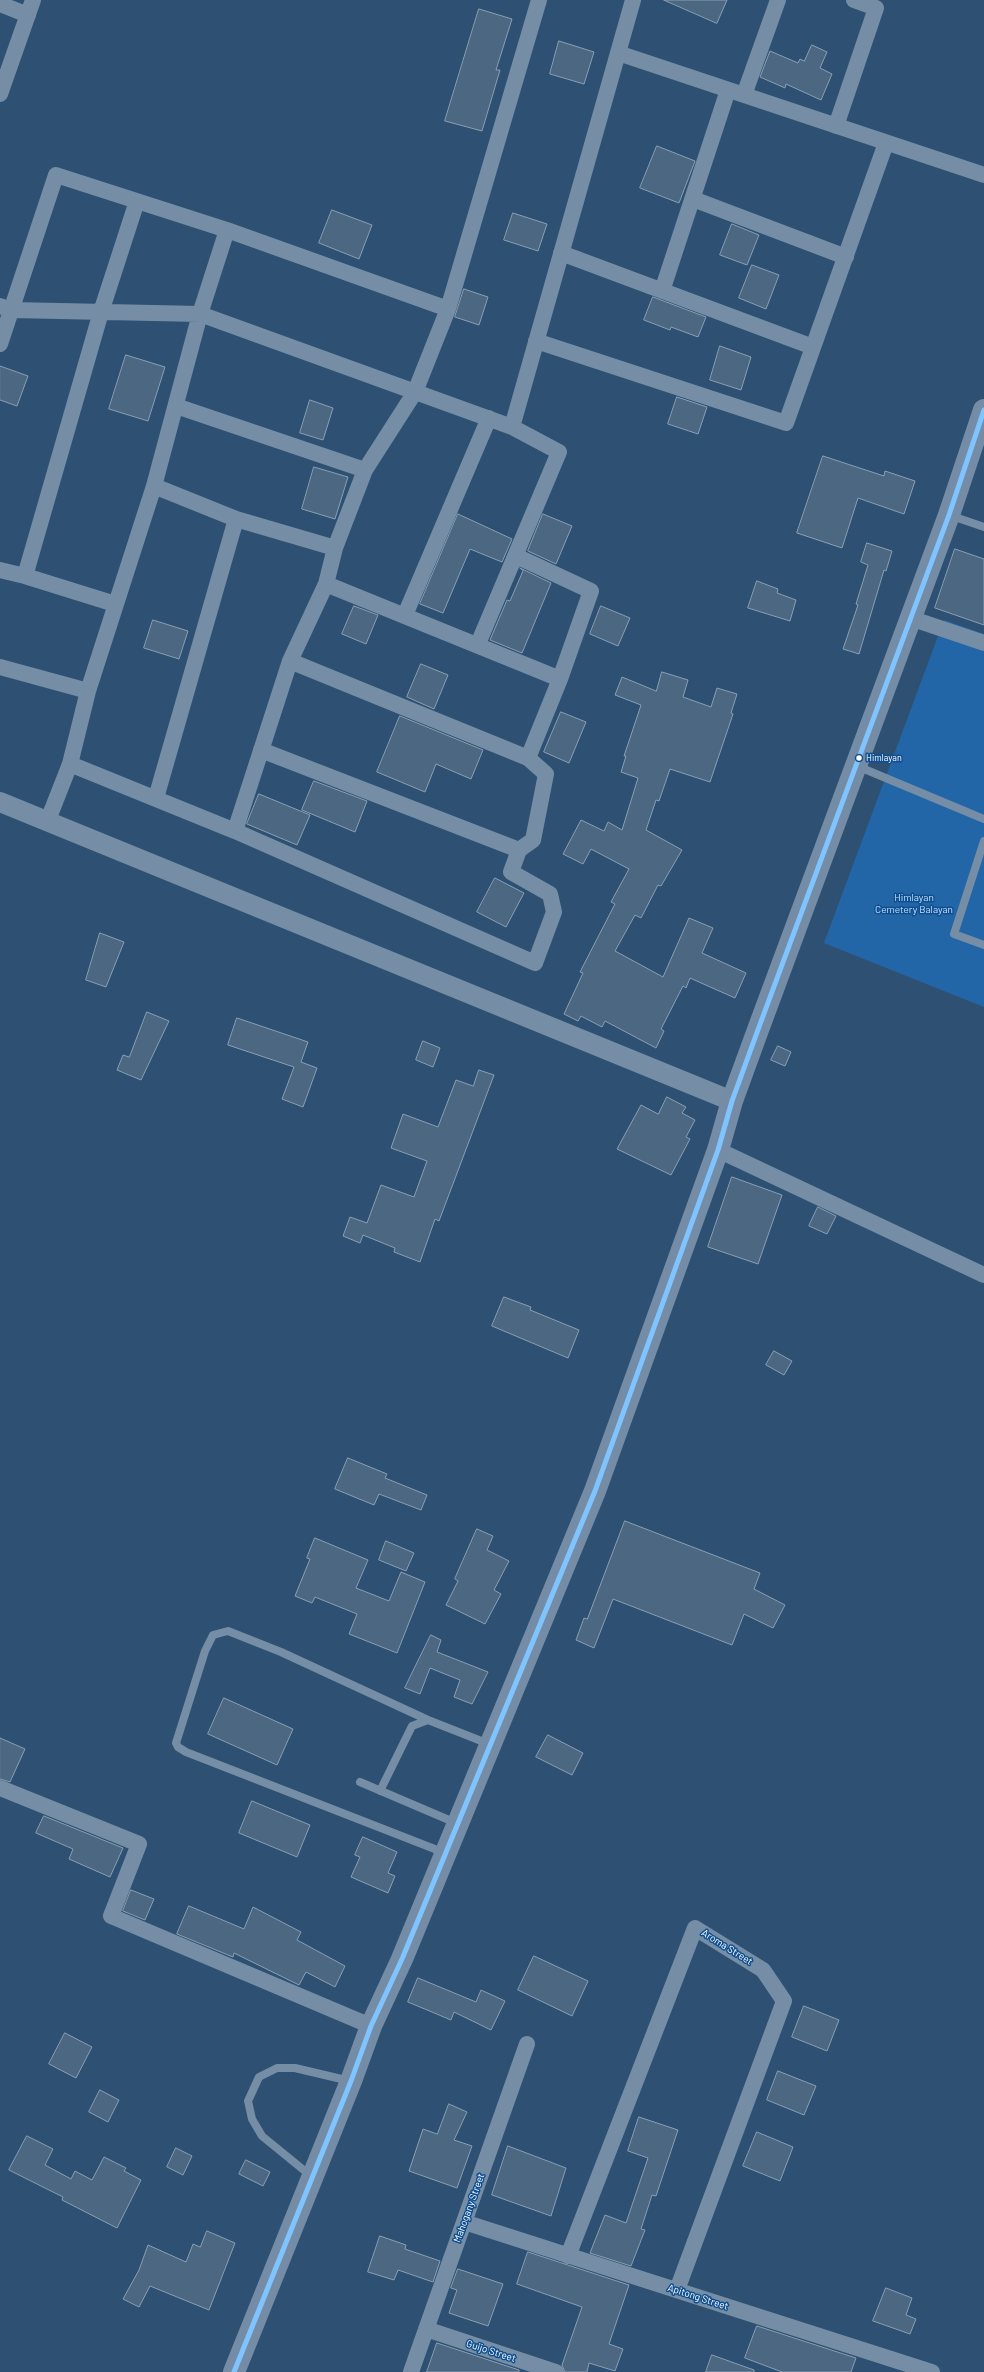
<!DOCTYPE html>
<style>
body{margin:0}
canvas{display:block;background:#2d5073}
</style>
<canvas width="984" height="2372"></canvas>
<script>
const context = document.querySelector('canvas').getContext('2d');
context.lineJoin = 'round';
function fillPath(path, color) { context.fillStyle = color; context.fill(path, 'evenodd'); }
function stroke(path, color, width, dash) { context.strokeStyle = color; context.lineWidth = width; context.lineCap = dash ? 'butt' : 'round'; context.setLineDash(dash || []); context.stroke(path); }
function label(font, color, halo, rows, align = 'center') {
  context.font = font + ' Barlow,sans-serif'; context.lineWidth = 3; context.setLineDash([]); context.textBaseline = 'middle'; context.strokeStyle = halo; context.fillStyle = color; for (const [text, x, y, turn = 0] of rows) {
    context.save(); context.translate(x, y); context.rotate((+turn || 0) * Math.PI / 180); context.textAlign = isNaN(turn) ? turn : align; if (halo) context.strokeText(text, 0, 0); context.fillText(text, 0, 0); context.restore();
  }
}
const green = new Path2D(`
 M944,620l40,14v373l-160,-64z`);
const building = new Path2D(`
 M664,0h63l-10,23z
 M479,9l33,10 -16,51h4l-18,61 -37,-10z
 M559,41l35,11 -10,32 -34,-10z
 M812,45l15,7 -7,16 12,6 -11,26 -35,-16 -1,4 -25,-11 10,-26 28,12 2,-4 4,2z
 M657,146l38,15 -16,42 -39,-15z
 M332,210l40,15 -13,34 -40,-16z
 M513,213l34,11 -9,27 -34,-11z
 M732,224l27,11 -12,30 -27,-10z
 M752,265l27,10 -13,34 -27,-11z
 M464,289l24,8 -9,28 -24,-8z
 M653,297l53,20 -8,20 -27,-10 -1,3 -26,-10z
 M720,346l31,11 -10,33 -31,-10z
 M126,355l39,12 -17,54 -39,-12z
 M0,366l28,10 -11,30 -17,-6z
 M677,397l30,10 -9,27 -30,-10z
 M310,400l23,8 -10,32 -23,-7z
 M823,456l61,20 1,-5 30,10 -11,33 -46,-16 -16,50 -45,-15z
 M314,467l34,10 -13,42 -33,-10z
 M458,514l54,25 -10,23 -32,-13 -27,64 -23,-9z
 M543,514l29,12 -16,38 -28,-13z
 M867,543l25,8 -6,20 -2,-1 -25,84 -16,-5 15,-44 -2,-1 12,-39 -7,-3z
 M955,549l29,10v66l-49,-17z
 M520,568l31,15 -29,70 -32,-13 17,-40 3,1 13,-30z
 M757,581l21,8 -1,4 19,7 -6,21 -42,-13z
 M354,606l24,9 -12,29 -24,-10z
 M601,606l29,12 -12,28 -28,-12z
 M153,620l35,11 -9,28 -35,-11z
 M421,664l27,11 -14,34 -27,-12z
 M662,672l26,8 -5,17 28,10 6,-19 20,6 -6,19 2,1 -23,68 -40,-13 -11,32 -3,-1 -10,30 36,20 -21,36 -3,-1 -17,33 -6,-3 -20,36 48,26 26,-59 24,10 -11,25 44,20 -11,25 -45,-20 -4,10 -3,-2 -22,43 3,2 -8,17 -51,-27 -3,6 -21,-11 -3,5 -14,-7 19,-41 -3,-1 35,-68 -4,-2 18,-33 -38,-20 -8,15 -20,-10 18,-34 23,11 4,-9 14,8 16,-52 -17,-6 5,-16h-2l17,-51 -26,-10 7,-18 34,14z
 M561,712l25,10 -17,41 -25,-11z
 M400,716l83,34 -12,29 -35,-15 -11,28 -48,-20z
 M314,781l53,20 -12,31 -53,-22z
 M259,794l51,21 -13,30 -50,-21z
 M495,878l29,15 -18,34 -29,-15z
 M100,933l24,9 -18,45 -20,-7z
 M147,1012l22,9 -28,59 -24,-10 6,-15 6,2z
 M237,1018l71,24 -7,20 16,6 -14,39 -21,-8 12,-32 -66,-22z
 M423,1041l17,7 -7,19 -17,-7z
 M778,1046l13,6 -6,14 -14,-6z
 M479,1070l15,5 -55,146 -4,-2 -15,43 -26,-10 1,-4 -32,-13 -3,8 -17,-7 7,-19 17,6 14,-38 33,12 13,-36 -36,-13 12,-34 35,13 18,-47 17,6z
 M667,1097l19,10 -4,6 13,7 -9,17 4,2 -19,36 -54,-26 24,-44 17,9z
 M732,1177l50,18 -24,69 -50,-17z
 M818,1207l18,9 -9,18 -18,-8z
 M504,1297l27,10 -1,3 49,20 -11,28 -76,-32z
 M774,1351l18,10 -8,14 -18,-10z
 M348,1458l39,16 -2,4 42,17 -6,15 -42,-16 -5,11 -39,-16z
 M625,1521l135,52 -6,16 31,16 -12,23 -29,-14 -12,31 -119,-46 -19,49 -18,-8 8,-22 3,1z
 M477,1529l16,7 -6,14 22,11 -15,29 7,4 -16,30 -39,-19 12,-24 -3,-2z
 M315,1538l53,22 -12,28 33,13 12,-29 24,10 -28,71 -48,-19 8,-20 -42,-17 -3,6 -17,-7 15,-37 -3,-1z
 M386,1541l28,12 -8,18 -27,-11z
 M431,1635l10,5 -4,12 51,20 -16,32 -18,-7 6,-17 -30,-12 -10,26 -15,-6z
 M224,1698l69,31 -16,36 -69,-31z
 M548,1735l35,18 -11,22 -36,-18z
 M0,1738l25,11 -15,33 -10,-3z
 M252,1801l58,24 -13,32 -58,-24z
 M44,1816l79,32 -13,29 -41,-18 4,-10 -37,-16z
 M363,1837l34,15 -9,21 7,3 -7,17 -37,-16 9,-20 -5,-2z
 M131,1890l23,9 -9,21 -22,-9z
 M189,1906l55,23 9,-22 48,25 -4,8 48,26 -10,21 -29,-15 -7,13 -65,-32 -1,4 -56,-23z
 M534,1956l54,25 -16,35 -54,-26z
 M418,1978l58,24 5,-12 24,11 -14,29 -37,-18 -3,8 -43,-18z
 M804,2006l35,14 -12,31 -35,-14z
 M65,2033l27,14 -16,31 -27,-14z
 M778,2071l38,15 -12,29 -37,-15z
 M100,2090l19,10 -11,22 -19,-10z
 M449,2104l18,8 -13,28 18,6 -15,42 -48,-17 14,-42 14,5z
 M639,2117l39,13 -22,66 -4,-1 -11,34 4,1 -14,36 -41,-13 15,-38 21,8 22,-65 -20,-7z
 M757,2132l36,15 -13,34 -37,-15z
 M27,2136l26,13 -8,16 26,14 4,-8 17,9 12,-23 22,11 -2,3 17,9 -24,48 -55,-28 1,-3 -54,-27z
 M508,2146l58,22 -15,48 -59,-21z
 M176,2148l16,8 -9,19 -16,-8z
 M246,2160l24,12 -7,14 -24,-12z
 M207,2231l28,12 -26,67 -59,-24 -11,21 -16,-8 16,-29 9,-25 38,17 7,-18 7,3z
 M380,2236l26,9 -1,4 35,12 -7,21 -35,-12 -4,10 -26,-8z
 M528,2252l101,33 -20,59 14,5 -8,22 -26,-8 -2,9h-22l-3,-7 20,-58 -65,-23z
 M458,2269l45,15 -15,42 -39,-13 8,-23 -6,-2z
 M886,2288l26,10 -6,17 10,4 -6,15 -37,-13z
 M757,2326l99,32 -5,14h-69l-37,-14z
 M437,2343l82,27v2h-92z
 M712,2355l42,15v2h-48z`);
const service = new Path2D(`
 M949,515l35,12
 M857,766l127,53
 M984,841l-30,93 30,11
 M428,1720l-147,-68 -53,-21 -15,4 -8,16 -29,92 2,4 8,5 259,101
 M360,1782l96,41
 M380,1791l32,-65 16,-6 61,24
 M311,2176l-49,-40 -10,-17 -4,-18 11,-24 18,-9h18l55,13`);
const minor = new Path2D(`
 M0,4l28,11
 M618,53l366,122
 M0,94l33,-94
 M744,95l34,-95
 M836,126l40,-118 -22,-8
 M693,199l153,58
 M561,253l252,94
 M662,291l66,-201
 M0,306l12,4 188,4 312,113 121,-427
 M536,341l250,82 100,-280
 M0,344l56,-169 171,55 221,79
 M176,406l189,64
 M154,486l82,33 99,29
 M516,556l75,35 -31,88 -32,79
 M0,570l25,6 90,28
 M25,576l76,-264 36,-111
 M326,584l234,95
 M405,615l84,-197
 M910,618l74,25
 M478,644l81,-192 -47,-25
 M0,667l88,24
 M261,750l258,100 14,-10 13,-66 -18,-16 -238,-97
 M70,764l165,67 300,132 19,-51 -4,-18 -39,-22 8,-22
 M156,798l80,-279
 M48,820l22,-56 18,-73 66,-205 46,-172 27,-84
 M235,831l55,-170 36,-77 9,-36 30,-78 50,-78 33,-83 91,-309
 M718,1150l266,125
 M0,1788l139,56 -28,72 260,110
 M464,2222l468,150
 M568,2256l127,-328 68,42 21,31 -107,289
 M426,2329l130,43
 M411,2372l116,-328`);
const tertiary = new Path2D(`
 M0,802l732,299`);
const primary = new Path2D(`
 M234,2372l117,-291 20,-55 31,-67 193,-468 123,-341 14,-49 27,-74 190,-512 35,-105`);
const bus1 = new Path2D(`
 M234,2372l117,-291 20,-55 31,-67 193,-468 123,-341 14,-49 27,-74 190,-512 35,-105`);
const markers = [
 [859,758,3.5,"#fff"]
];
const busNames = [
 ["Himlayan",866,758]
];
const parkNames = [
 ["Himlayan",914,898],
 ["Cemetery Balayan",914,910]
];
const streetNames = [
 ["Aroma Street",727,1947,32],
 ["Mahogany Street",469,2208,-70],
 ["Apitong Street",698,2297,18],
 ["Guijo Street",491,2351,18]
];
fillPath(green, '#2366a8');
fillPath(building, '#4b6782');
stroke(building, '#899fb4', 1);
stroke(service, '#758ea6', 8);
stroke(minor, '#758ea6', 16);
stroke(tertiary, '#758ea6', 20);
stroke(primary, '#748ca5', 22);
stroke(bus1, '#80c4ff', 5);
for (const [x, y, r, color] of markers) { const dot = new Path2D(); dot.arc(x, y, r, 0, 2 * Math.PI); context.fillStyle = color; context.fill(dot); stroke(dot, '#104f90', 1.5); }
label('9px', '#fff', '#104f90', busNames, 'left');
label('10px', '#c2e0fd', '#104f90', parkNames);
label('10px', '#fff', '#104f90', streetNames);
</script>
